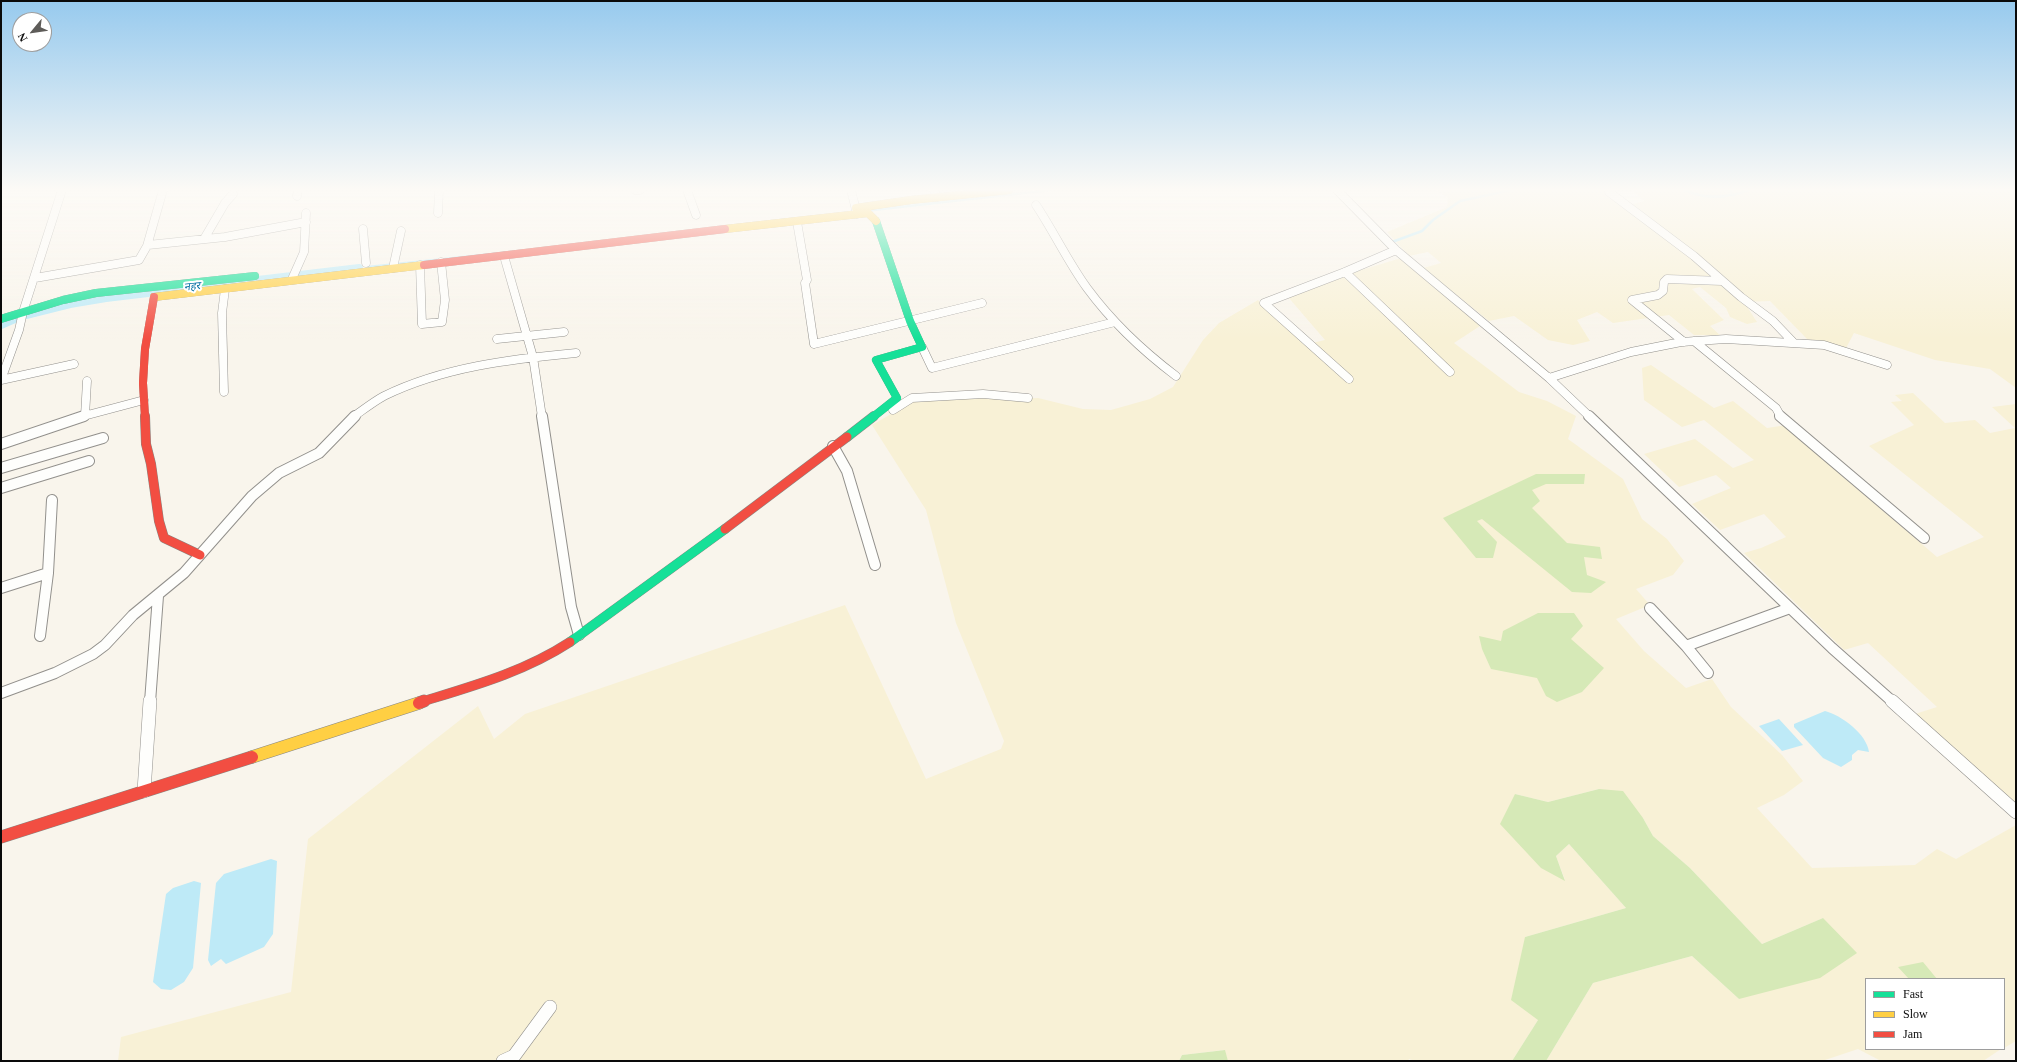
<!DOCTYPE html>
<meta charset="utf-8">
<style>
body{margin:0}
#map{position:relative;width:2017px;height:1062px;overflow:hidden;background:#f9f5ec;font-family:"Times New Roman",serif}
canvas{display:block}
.frame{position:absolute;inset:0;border:2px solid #0a0a0a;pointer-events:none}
.legend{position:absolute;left:1865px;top:978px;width:140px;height:72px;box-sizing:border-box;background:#fff;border:1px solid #9d9d9d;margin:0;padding:5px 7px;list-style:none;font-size:12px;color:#0a0a0a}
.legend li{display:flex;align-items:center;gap:8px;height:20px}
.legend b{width:20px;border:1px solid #9d9d9d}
.north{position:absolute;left:12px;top:12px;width:40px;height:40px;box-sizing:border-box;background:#fff;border:1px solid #9d9d9d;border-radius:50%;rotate:241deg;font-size:11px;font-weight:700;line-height:16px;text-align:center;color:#0a0a0a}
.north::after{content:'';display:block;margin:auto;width:14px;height:18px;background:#5e5c59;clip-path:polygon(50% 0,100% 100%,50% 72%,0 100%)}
</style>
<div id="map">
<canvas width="2017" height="1062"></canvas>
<div class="frame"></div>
<ul class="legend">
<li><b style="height:5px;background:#16e098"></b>Fast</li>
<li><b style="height:5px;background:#ffcf43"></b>Slow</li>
<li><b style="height:5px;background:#f24e42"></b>Jam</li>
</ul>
<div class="north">N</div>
</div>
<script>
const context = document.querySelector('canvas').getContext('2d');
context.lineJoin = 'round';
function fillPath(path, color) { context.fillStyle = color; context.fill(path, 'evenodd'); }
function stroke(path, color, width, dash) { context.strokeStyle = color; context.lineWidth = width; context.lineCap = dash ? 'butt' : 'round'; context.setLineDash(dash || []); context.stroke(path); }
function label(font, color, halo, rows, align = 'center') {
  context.font = font + ' "Times New Roman","Noto Sans Devanagari",serif'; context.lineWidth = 4; context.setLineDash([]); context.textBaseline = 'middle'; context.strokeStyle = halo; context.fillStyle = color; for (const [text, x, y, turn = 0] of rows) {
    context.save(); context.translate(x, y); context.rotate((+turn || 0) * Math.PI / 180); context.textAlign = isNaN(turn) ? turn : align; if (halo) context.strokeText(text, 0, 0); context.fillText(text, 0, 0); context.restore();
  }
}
const farmland = new Path2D(`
 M1437,190h166l21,17 20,-6 -12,-11h384v198l-26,-19 -55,-9 -81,-27 -8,15 -26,-7 -13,-2 -37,-38 -26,1 13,20 -10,2 -17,-7 -4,-9 -26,-21 -8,2 32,31 -14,6 10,9h-26l-25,-20 -56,8 -16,-11 -20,8 13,21 -17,4 -25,-5 -34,-24 -25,5 -66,-53 18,-5 -13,-11 -19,4 -22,-24 60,-25 1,-9z
 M1401,258l79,68 -26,17 65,49 28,9 29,15 -8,23 55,40 19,40 25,20 17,22 -11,14 -37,14 14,16 -34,14 28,32 42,37 26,-9 19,28 51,48 21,26 -19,14 -27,13 55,60 103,-3 22,-16 19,10 60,-34v216l-12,7v-69h-138v70h135l-18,12h-102l-23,-12 -36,12h-276l47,-78 99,-27 47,43 84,-81 -61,26 -72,-76 -37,-32 -10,-18 -44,-29 -51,13 -33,-8 50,86 -9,-24 13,-12 57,64 -101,29 13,83 -26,41h-97l-6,-2 -1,2h-180l-4,-11 -42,5 -3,6h-1061l3,-24 170,-45 17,-153 170,-133 16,33 31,-25 320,-109 81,174 75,-30 3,-8 -48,-118 -30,-113 -54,-85 42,-24 77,-4 28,2 19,-1 45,11 28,1 39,-11 23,-12 30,-47 16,-17 39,-23 46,45 21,-5 -37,-43 40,-17z
 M1651,365l63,43 19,-7 34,27 20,-3 47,44 103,88 47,-20 -115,-91 45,-21 -23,-23 11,-1 -7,-6 18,-2 32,30 30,-3 15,13 25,-5 -23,-21 24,-3v399l-101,-89 22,-7 -69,-64 -24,7 -100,-97 17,-5 25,-11 -22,-23 -44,16 -28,-26 39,-16 -15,-13 -37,12 -35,-33 51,-15 38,29 21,-8 -50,-40 -22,7 -38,-27 -2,-32z`);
const forest = new Path2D(`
 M1536,474h49l-1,10h-38l-14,6 8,11 -8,7 35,35 33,4 2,12 -18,-2 3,18 19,7 -15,11 -19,-1 -90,-73 -5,2 20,21 -4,16h-17l-33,-40z
 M1538,613h36l9,13 -12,13 33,29 -22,24 -25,10 -11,-6 -9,-18 -46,-9 -9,-20 -3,-13 22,5 2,-10z
 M1599,789l24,2 20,27 10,18 37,32 72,76 61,-26 34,35 -37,25 -81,21 -47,-43 -99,27 -47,78h-34l26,-41 -27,-20 14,-63 101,-29 -57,-64 -13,12 9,25 -24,-13 -41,-44 15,-30 33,8z
 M1923,962l14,17h-28l-11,-12z
 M1225,1050l3,11h-49l3,-6z`);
const water = new Path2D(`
 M1825,711c16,4 42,23 44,41l-11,-2 -6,5v5l-11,7 -18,-9 -29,-31v-3z
 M1779,719l24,26 -21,6 -23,-25z
 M271,859l6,2 -4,73 -9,13 -38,17 -5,-5 -10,7 -3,-6 8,-77 8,-9z
 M194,881l7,2 -8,85 -9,14 -13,8 -10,-1 -8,-7 13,-88 7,-6z`);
const stream = new Path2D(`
 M1684,190c22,10 43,8 65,0
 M1728,190l6,5
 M865,211l185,-21
 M1392,242l30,-11 11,-11 27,-19 51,-11
 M368,267l143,-15`);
const canal = new Path2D(`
 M26,315l44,-11 36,-6 253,-30
 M1,325l16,-7`);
const streetFar2 = new Path2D(`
 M635,190h5
 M687,190l9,25
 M851,190l6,24
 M934,190l3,7
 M1337,190l59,60 153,128 41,39
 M1609,192l85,64 47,41 32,24 21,22
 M297,196l1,-6
 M1036,205c18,27 32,57 51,83 25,34 56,63 89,88
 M438,213l1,-23
 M797,222l10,58 -2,3 9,61 168,-41
 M363,229l3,34
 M204,239l21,-36 8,-9
 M148,245l77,-8 81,-15
 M504,256l29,101 9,60
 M420,265l2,59 20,-2 3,-22 -4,-38
 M393,268l8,-37
 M1345,272l105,100
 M35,278l104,-18 8,-14 16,-56
 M292,279l12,-27 2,-39
 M497,339l67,-7
 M1694,341l82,67 5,9
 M1684,342l-52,-42 26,-5 5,-4 1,-9 3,-3 55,2
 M922,347l10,21 183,-46
 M1549,378l82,-26 50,-10 45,-3 98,6 63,20
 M1349,379l-85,-76 81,-31 51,-22
 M1,380l18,-50 4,-18 39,-122
 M1,380l73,-16
 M224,392l-2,-79 3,-24
 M893,410l19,-12 71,-4 45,4
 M85,416l2,-35
 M80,417l64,-17
 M353,417c10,-7 20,-15 31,-21 59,-29 127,-37 192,-43`);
const streetFar1 = new Path2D(`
 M542,416l29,191 8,28
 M1589,416l243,232 61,54
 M1780,416l144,122
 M1,444l83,-28
 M833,446l14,25 28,94
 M1,468l102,-30
 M1,488l88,-27
 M1,588l47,-15
 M1650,608l36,38 22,27
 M40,636l8,-63 4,-73
 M1686,646l104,-38
 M1,693l54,-20 38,-19 12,-9 28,-30 51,-42 68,-77 27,-23 40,-20 36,-37
 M150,702l8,-106`);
const street = new Path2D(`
 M1892,701l124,111
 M144,791l6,-90
 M503,1061l11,-5 36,-49`);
const fastFar1 = new Path2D(`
 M1,319l62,-19 33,-7 159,-17
 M873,417l24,-19 -21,-38 46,-13 -12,-26 -34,-100`);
const fast = new Path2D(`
 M847,437l27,-21
 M570,642l155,-113`);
const slowFar1 = new Path2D(`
 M856,208l55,-8 98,-10
 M725,229l143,-16 8,8
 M154,297l270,-32`);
const slow = new Path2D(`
 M252,757l167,-54`);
const jamFar2 = new Path2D(`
 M424,265l301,-36
 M145,417l-2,-34 2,-34 9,-52`);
const jamFar1 = new Path2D(`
 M145,416l1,28 5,20 8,57 5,17 36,17
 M725,529l122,-92
 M421,702c52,-16 103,-30 149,-60`);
const jam = new Path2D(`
 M419,703l5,-2
 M1,837l251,-80`);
const farWaternames = [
 ["नहर",192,287,-7]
];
fillPath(farmland, '#f8f1d6');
fillPath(forest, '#d6e9b7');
fillPath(water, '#beeaf7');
stroke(stream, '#beeaf7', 2.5);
stroke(canal, '#beeaf7', 8);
stroke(streetFar2, '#92908c', 9);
stroke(streetFar1, '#92908c', 12);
stroke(street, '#92908c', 14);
stroke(fastFar1, '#888682', 8);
stroke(fast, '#888682', 10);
stroke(slowFar1, '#888682', 8);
stroke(slow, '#888682', 13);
stroke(jamFar2, '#888682', 8);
stroke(jamFar1, '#888682', 10);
stroke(jam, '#888682', 13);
stroke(streetFar2, '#fefefc', 8);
stroke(streetFar1, '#fefefc', 10);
stroke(street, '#fefefc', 13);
stroke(fastFar1, '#16e098', 8);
stroke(fast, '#16e098', 9);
stroke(slowFar1, '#ffcf43', 8);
stroke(slow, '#ffcf43', 12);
stroke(jamFar2, '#f24e42', 8);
stroke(jamFar1, '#f24e42', 9);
stroke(jam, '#f24e42', 12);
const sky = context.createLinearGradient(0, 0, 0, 339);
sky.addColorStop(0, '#97caee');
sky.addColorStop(0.56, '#fcfaf6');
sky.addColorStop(1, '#fcfaf600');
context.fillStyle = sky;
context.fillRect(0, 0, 2017, 339);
label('italic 11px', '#0971a5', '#fff', farWaternames);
</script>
